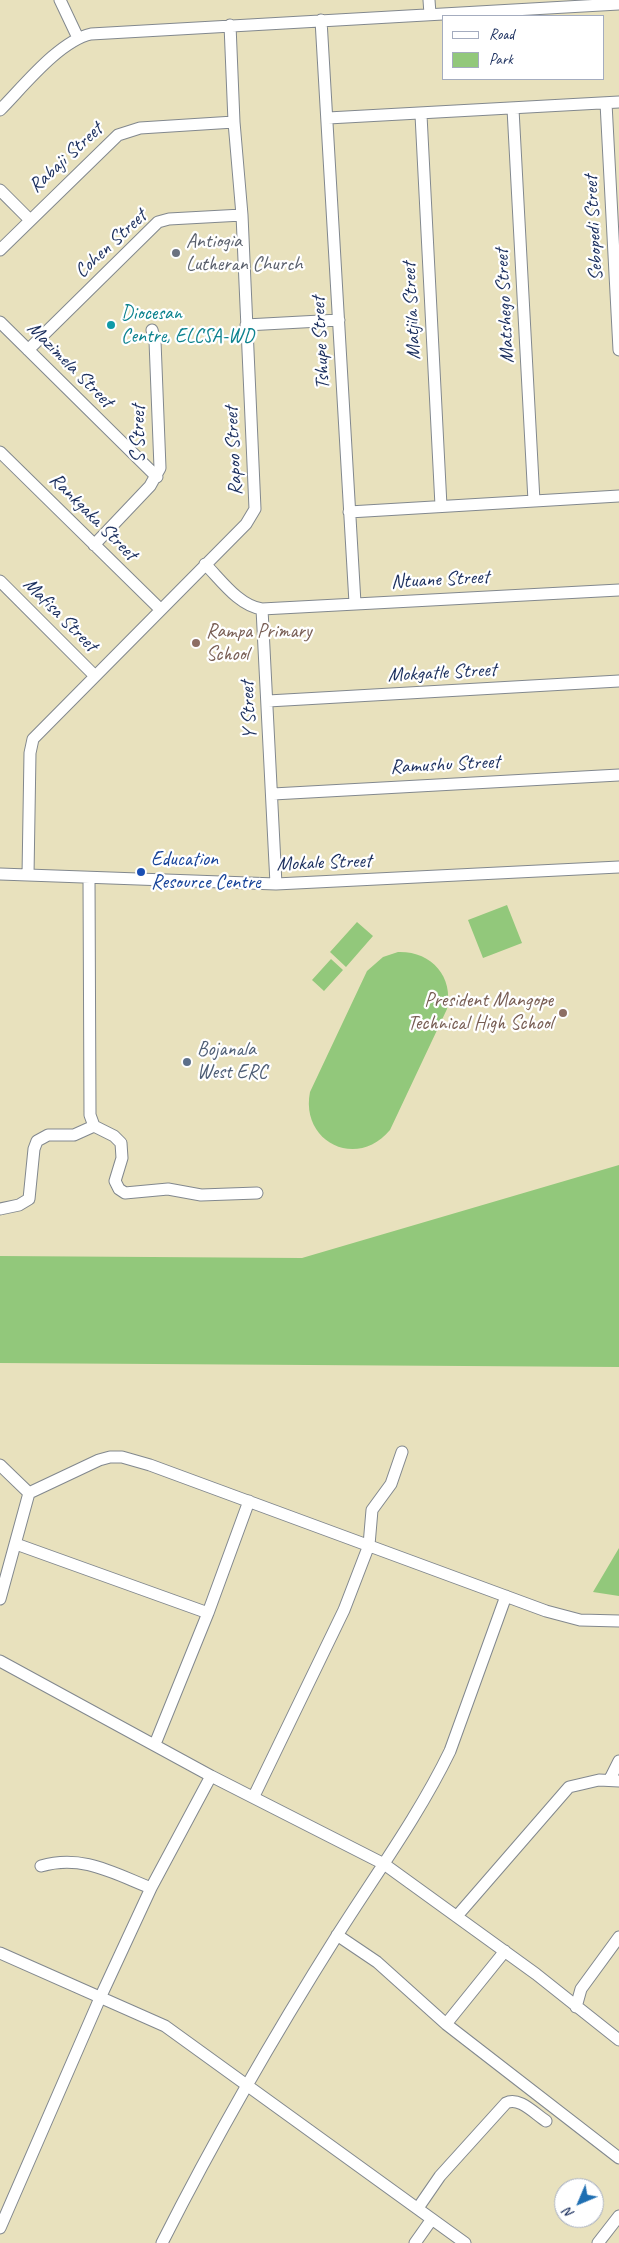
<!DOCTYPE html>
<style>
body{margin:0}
#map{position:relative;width:619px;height:2243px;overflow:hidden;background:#e8e1bd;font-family:Caveat,sans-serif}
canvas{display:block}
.legend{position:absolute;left:442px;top:15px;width:162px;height:65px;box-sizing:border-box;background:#fff;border:1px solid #a4acbf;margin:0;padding:6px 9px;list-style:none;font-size:15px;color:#1b2f5e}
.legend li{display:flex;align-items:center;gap:10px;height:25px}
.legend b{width:25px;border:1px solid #a4acbf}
.north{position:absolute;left:554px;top:2178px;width:50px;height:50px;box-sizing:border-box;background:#fff;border:1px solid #a4acbf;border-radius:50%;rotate:225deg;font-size:14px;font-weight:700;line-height:20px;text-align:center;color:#1b2f5e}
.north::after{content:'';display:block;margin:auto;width:18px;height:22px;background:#1f6fb2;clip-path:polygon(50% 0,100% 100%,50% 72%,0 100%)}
</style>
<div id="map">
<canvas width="619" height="2243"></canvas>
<ul class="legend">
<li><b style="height:6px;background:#fff"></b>Road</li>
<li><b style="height:14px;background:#92c87b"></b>Park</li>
</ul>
<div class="north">N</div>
</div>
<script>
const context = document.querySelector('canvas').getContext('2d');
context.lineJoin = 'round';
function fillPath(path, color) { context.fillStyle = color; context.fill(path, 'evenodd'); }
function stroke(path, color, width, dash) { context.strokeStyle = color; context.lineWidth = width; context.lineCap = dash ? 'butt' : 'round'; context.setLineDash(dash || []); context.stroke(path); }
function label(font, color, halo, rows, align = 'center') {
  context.font = font + ' Caveat,sans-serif'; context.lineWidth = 4.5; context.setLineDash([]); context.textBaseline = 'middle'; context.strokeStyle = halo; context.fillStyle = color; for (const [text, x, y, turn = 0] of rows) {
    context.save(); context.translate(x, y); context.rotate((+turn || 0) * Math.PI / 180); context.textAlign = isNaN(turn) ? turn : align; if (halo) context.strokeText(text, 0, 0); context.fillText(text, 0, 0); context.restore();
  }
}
const green = new Path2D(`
 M507,905l15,38 -39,15 -15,-38z
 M357,922l16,14 -27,31 -16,-15z
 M398,952c33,-1 56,24 49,57l-57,121c-33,40 -90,12 -80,-38l57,-121 16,-14z
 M331,959l12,11 -19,21 -12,-11z
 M619,1165v202l-619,-4v-107l302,2z
 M619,1548v48l-26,-4z`);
const minor = new Path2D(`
 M60,0l18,38
 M429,0l1,14
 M321,20l34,583
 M606,103l13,247
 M513,109l21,392
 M0,110c23,-23 59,-69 91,-76l528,-30
 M421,115l20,391
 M328,118l291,-16
 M0,190l29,29
 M0,250l118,-115 22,-7 94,-6
 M0,322l157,155
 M246,325l93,-5
 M28,350l130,-128 11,-3 73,-4
 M0,452l160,157
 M349,512l270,-16
 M94,545l56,-59 10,-18 -5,-127 -3,-11
 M205,564c16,16 34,42 57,45l14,275
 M0,581l94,94
 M262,609l357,-19
 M268,701l351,-20
 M273,794l346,-19
 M0,874l276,10 343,-17
 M28,875l2,-122 3,-14 213,-215 9,-15 -13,-294 -8,-93 -4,-97
 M89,878l1,237 4,11 20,10 7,7 1,15 -7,23 4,8 6,4 43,-4 33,6 56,-2
 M0,1209l19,-4 10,-6 5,-50 3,-8 11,-6h26l20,-9
 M0,1465l29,28
 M16,1544l192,69
 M0,1599l29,-106 70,-33 11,-3h12l28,8 396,146 34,9 39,1
 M0,1661l211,115 173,88 152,110 83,66
 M155,1744l53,-131 41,-112
 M610,1779l9,-18
 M254,1796l90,-186 25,-65 3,-35 19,-26 11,-32
 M41,1866c41,-12 72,7 110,22
 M457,1916l112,-129 30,-7 20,1
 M337,1935l40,27 69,62 173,134
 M0,1953l165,73 300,217
 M576,2007l5,-18 38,-52
 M446,2024l59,-73
 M418,2208l22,-32 66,-73c13,-7 29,11 40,18
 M0,2228l100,-230 51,-110 60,-112
 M162,2243c53,-105 113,-209 176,-309 38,-60 81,-119 112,-183l56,-155
 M415,2243l17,-24
 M598,2243l21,-27`);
const markers = [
 [176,253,5,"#6b7280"],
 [111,325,5,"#0f9aa8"],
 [196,643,5,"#8d6e63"],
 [141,872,5,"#1a4fb4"],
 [563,1013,5,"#8d6e63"],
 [187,1062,5,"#5c6f8a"]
];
const streetNames = [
 ["Rabaji Street",66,158,-43],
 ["Sebopedi Street",594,228,-93],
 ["Cohen Street",111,244,-43],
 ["Matshego Street",505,306,-93],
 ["Matjila Street",412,311,-93],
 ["Tshupe Street",321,343,-93],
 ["Mazimela Street",70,365,45],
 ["S Street",139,434,-90],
 ["Rapoo Street",234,451,-93],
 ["Rankgaka Street",93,517,45],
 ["Ntuane Street",440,580,-3],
 ["Mafisa Street",60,615,45],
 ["Mokgatle Street",442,673,-3],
 ["Y Street",249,710,-93],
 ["Ramushu Street",445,765,-3],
 ["Mokale Street",324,863,-2]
];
const worshipNames = [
 ["Antiogia",186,242],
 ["Lutheran Church",186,265]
];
const cultureNames = [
 ["Diocesan",121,314],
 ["Centre, ELCSA-WD",121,337]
];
const educationNames = [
 ["Rampa Primary",206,632],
 ["School",206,655],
 ["President Mangope",553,1001,"right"],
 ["Technical High School",553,1024,"right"]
];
const transitNames = [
 ["Education",151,860],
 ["Resource Centre",151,883]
];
const serviceNames = [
 ["Bojanala",197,1050],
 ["West ERC",197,1073]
];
fillPath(green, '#92c87b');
stroke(minor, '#82888e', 13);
stroke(minor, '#fff', 11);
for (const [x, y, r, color] of markers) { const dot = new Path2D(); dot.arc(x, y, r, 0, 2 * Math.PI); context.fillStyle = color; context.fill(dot); stroke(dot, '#fff', 2); }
label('20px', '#1b2f5e', '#fff', streetNames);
label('20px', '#5b616d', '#fff', worshipNames, 'left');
label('20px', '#0d838f', '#fff', cultureNames, 'left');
label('20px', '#785e54', '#fff', educationNames, 'left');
label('20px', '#164399', '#fff', transitNames, 'left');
label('20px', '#4e5e75', '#fff', serviceNames, 'left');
</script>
